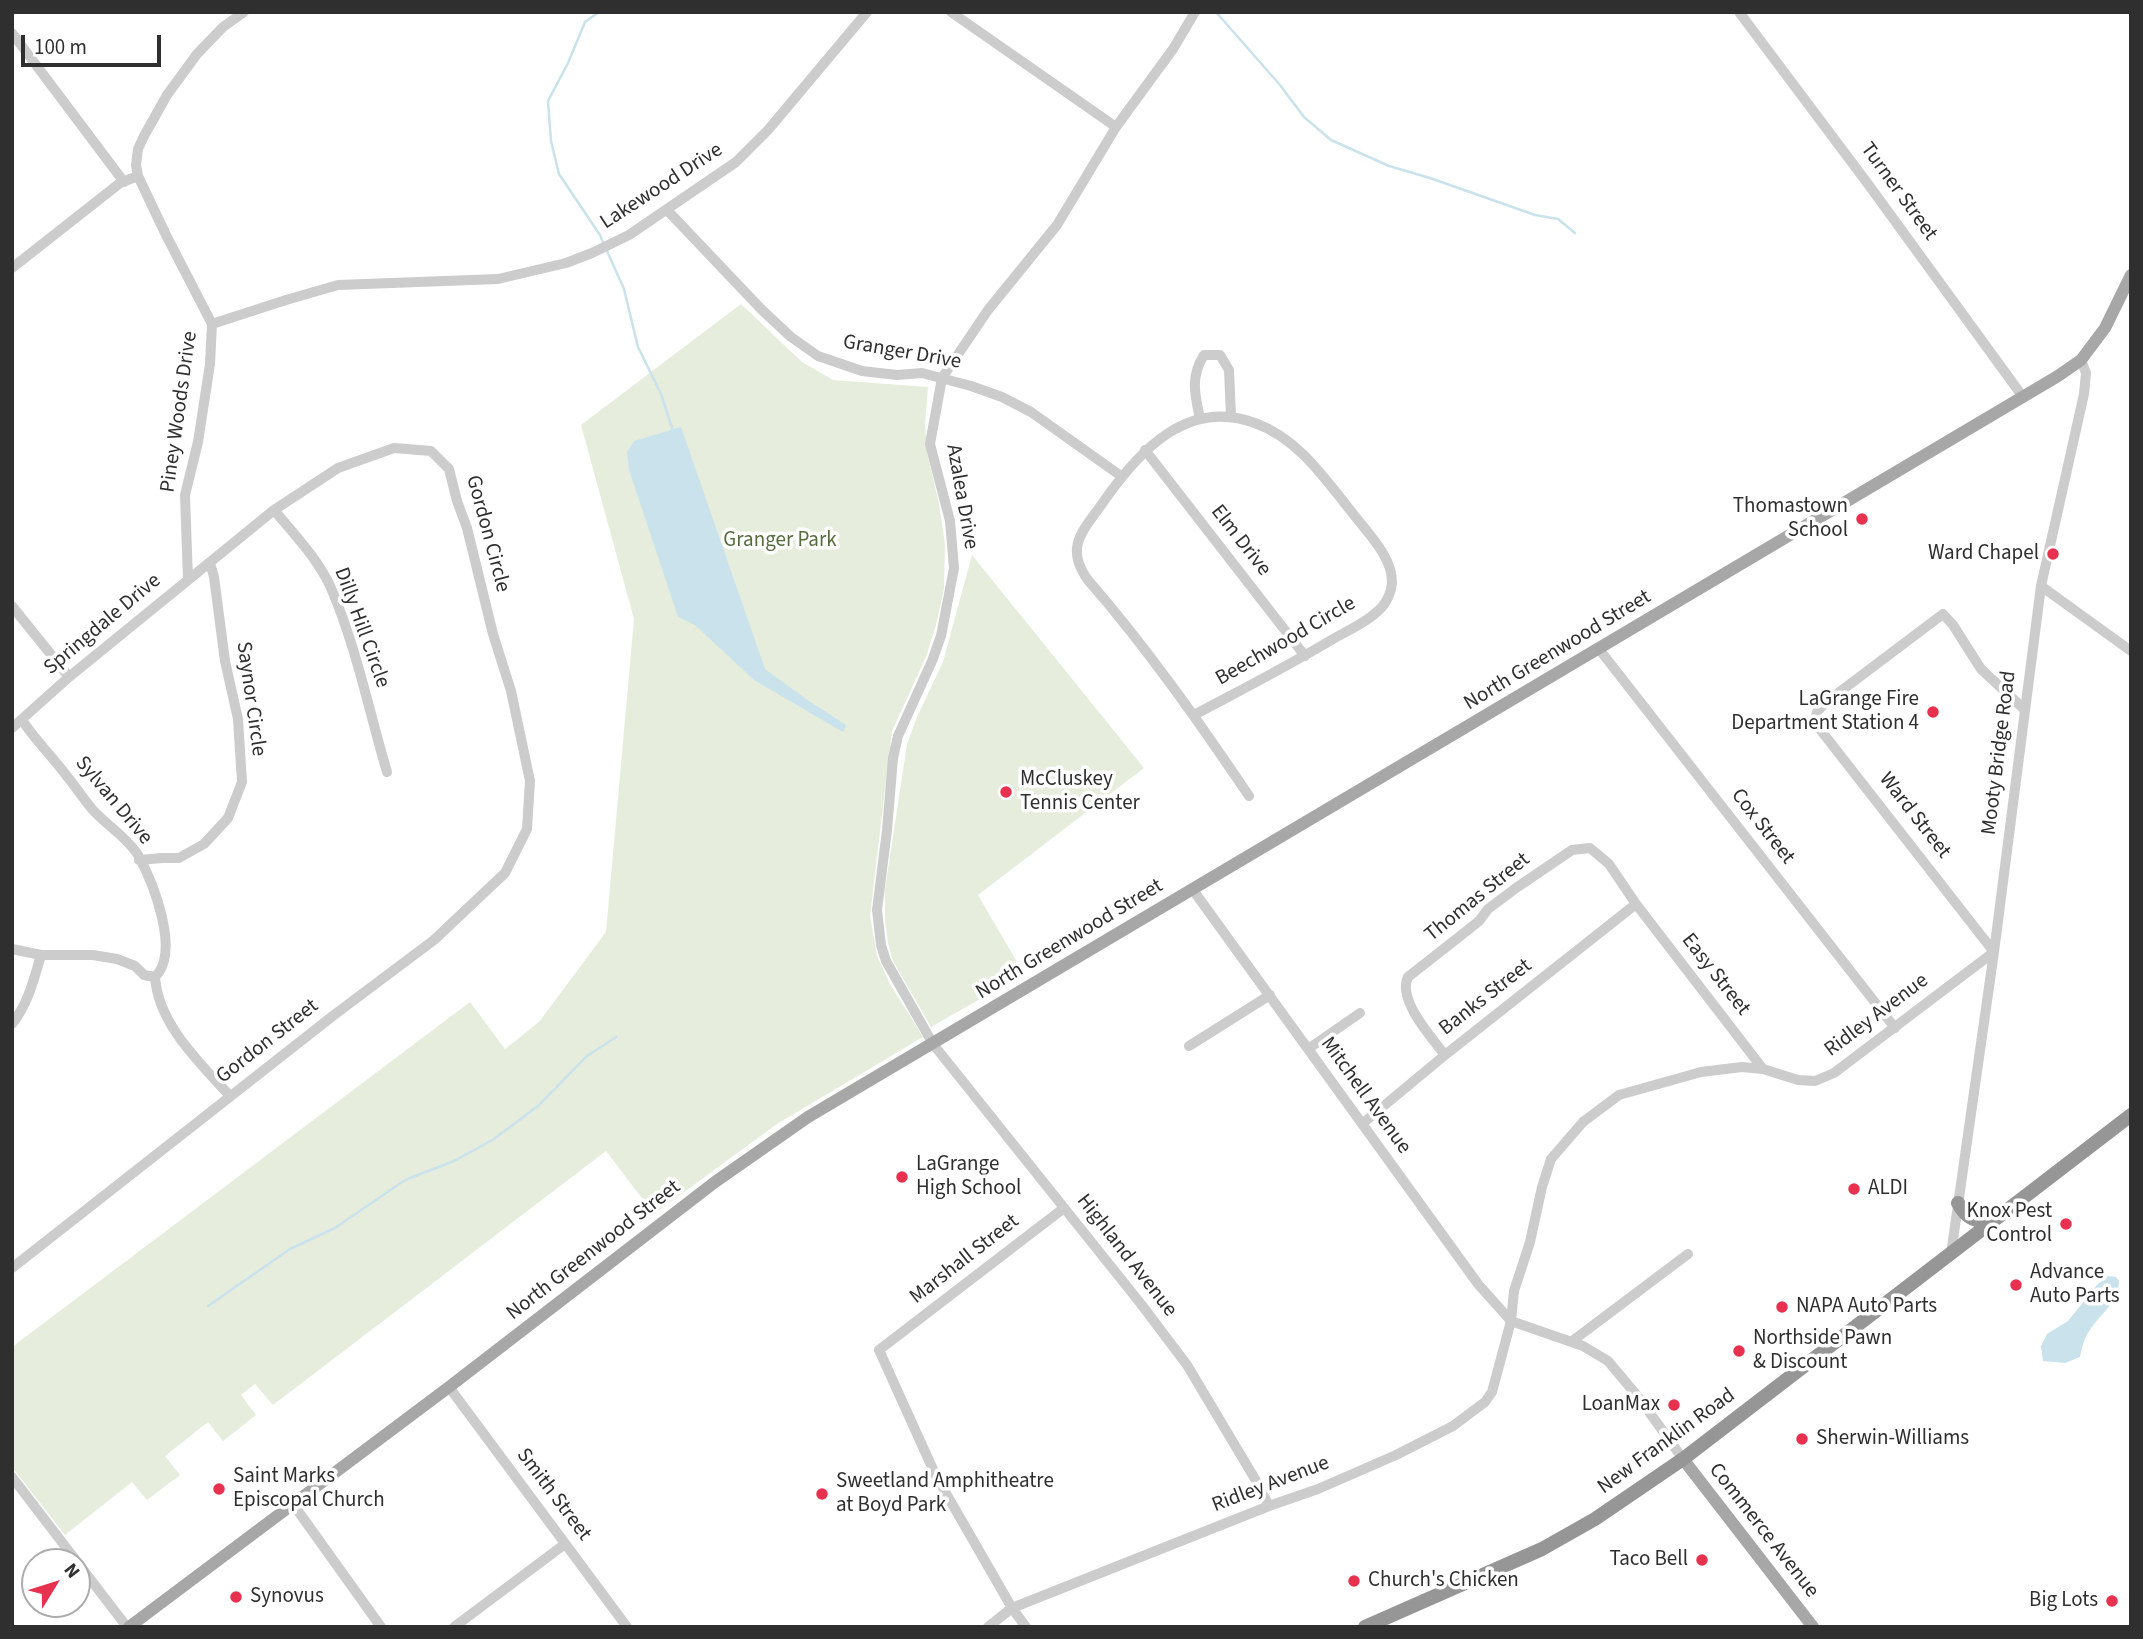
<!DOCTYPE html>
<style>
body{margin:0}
#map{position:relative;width:2143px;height:1639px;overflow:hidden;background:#fff;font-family:"Source Sans 3",sans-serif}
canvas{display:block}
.frame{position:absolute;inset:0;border:14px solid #2f2f2f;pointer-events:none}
.north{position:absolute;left:21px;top:1548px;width:70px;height:70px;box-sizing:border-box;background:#fff;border:2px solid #acacac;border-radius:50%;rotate:52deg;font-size:19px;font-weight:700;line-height:28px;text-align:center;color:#2f2f2f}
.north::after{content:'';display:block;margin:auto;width:24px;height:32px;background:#e7314f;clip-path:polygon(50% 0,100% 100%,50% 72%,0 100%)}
.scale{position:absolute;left:21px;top:35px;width:140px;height:32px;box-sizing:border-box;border:4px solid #2f2f2f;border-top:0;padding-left:9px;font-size:21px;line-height:24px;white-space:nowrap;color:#2f2f2f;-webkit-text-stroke:5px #fff;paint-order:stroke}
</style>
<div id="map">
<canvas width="2143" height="1639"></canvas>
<div class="frame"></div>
<div class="north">N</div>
<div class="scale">100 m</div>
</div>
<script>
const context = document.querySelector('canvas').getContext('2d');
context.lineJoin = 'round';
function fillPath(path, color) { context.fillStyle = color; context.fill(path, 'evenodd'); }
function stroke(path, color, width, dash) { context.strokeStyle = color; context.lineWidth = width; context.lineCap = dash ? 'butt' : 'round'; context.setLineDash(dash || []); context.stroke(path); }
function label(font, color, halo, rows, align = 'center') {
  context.font = font + ' "Source Sans 3",sans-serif'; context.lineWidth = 7; context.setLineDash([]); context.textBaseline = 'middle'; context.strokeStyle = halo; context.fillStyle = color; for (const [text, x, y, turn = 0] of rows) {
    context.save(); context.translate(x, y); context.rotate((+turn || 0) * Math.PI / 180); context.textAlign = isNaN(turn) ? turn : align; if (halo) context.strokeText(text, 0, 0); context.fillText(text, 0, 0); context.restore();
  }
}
const green = new Path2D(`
 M741,304l61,58 31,18 95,7 -3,37 2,28 12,52 6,40 -1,45 -8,36 -10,32 -34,74 -22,185 7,40 13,28 33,53 -146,87 -123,90 -48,-63 -333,254 -18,-21 -14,11 15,20 -33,26 -15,-19 -43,34 15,19 -33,25 -15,-18 -67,53 -53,-68v-120l458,-345 35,47 34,-27 67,-90 28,-313 -53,-194z
 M972,555l172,213 -166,127 46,79 -93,53 -38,-66 -5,-18 -3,-23v-31l22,-145 10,-27 26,-55z`);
const water = new Path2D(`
 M681,427l84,242 41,30 40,26 -3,7 -89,-52 -59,-55 -17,-8 -49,-147 -2,-18 7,-11z
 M2108,1276l8,1 3,4c0,21 -19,33 -29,49 -6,8 -8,17 -10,27l-15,6 -22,-2 -2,-15 6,-12 21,-13 29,-36z`);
const stream = new Path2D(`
 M599,12l-14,10 -17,41 -20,38 3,40 8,33 41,61 4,10
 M1216,12l64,73 24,32 27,23 58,26 41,12 105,37 23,4 17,14
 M607,251l17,38 14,58 23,47 12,37
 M208,1306l82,-57 45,-21 70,-48 49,-19 40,-22 44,-33 49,-50 29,-19`);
const minor = new Path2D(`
 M951,12l165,115
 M1195,12l-22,37 -57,78 -59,98 -69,85 -46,68 -12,66 20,77 4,47 -13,68 -9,25 -34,75 -5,22 -6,72 -10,80 4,35 5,16 47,83 208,260 46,61 71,119 11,22
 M1739,12l129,172 155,213
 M12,33l112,149
 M667,210l95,100 29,27 27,19 44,15 35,4 25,-2 49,13 31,11 29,15 90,64
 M12,268l108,-85 18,-7
 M212,324l74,-24 52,-15 160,-6 68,-16 26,-10 37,-18 107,-73 32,-32 99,-118
 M1200,419c-5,-24 -10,-42 4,-64h16l9,15 2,46
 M1145,450l160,206
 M274,510c20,24 44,49 57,78 25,58 38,123 56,184
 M188,580l-3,-85 13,-53 12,-78 2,-40 -46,-89 -28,-59 -2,-11 2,-16 6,-13 23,-41 30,-41 26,-27 21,-15
 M2041,586l90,65
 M12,606l57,71
 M1599,649l296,379
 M1194,715c47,-25 94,-49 139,-76 16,-9 36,-18 49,-32 6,-7 9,-15 10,-24 1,-25 -24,-50 -38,-68 -29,-36 -55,-76 -99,-92 -68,-25 -116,28 -151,78 -19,28 -41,45 -16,79 59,68 111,142 161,216
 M22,720c13,20 30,36 44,55 9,11 17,23 26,34 14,16 35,28 46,46 15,27 43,97 17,122 3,47 45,86 75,119
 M12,728l57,-51 205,-167 64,-42 56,-20 37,3 18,18 8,32 10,27 26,106 18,57 19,90 -3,48 -22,44 -71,67 -100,75 -322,253
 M139,860l23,-2h17l25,-14 24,-26 14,-36 -4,-63 -13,-58 -11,-84 -4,-14
 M1193,890l285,394 33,37 72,25 25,15 31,37 44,61
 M12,949l29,6h52l24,4 18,7 9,9 11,2
 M12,1024c16,-20 22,-45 29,-69
 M1189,1046l81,-51
 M1308,1049l52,-36
 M1445,1055c-13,-17 -48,-55 -37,-78l56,-44 15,-12 9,-12 28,-21 56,-38 18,-2 19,16 27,40 127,165
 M1362,1124l83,-69 191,-151
 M1951,1254l43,-302 47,-366 43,-192 2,-21 -5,-13
 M1571,1342l117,-88
 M449,1387l178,240
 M12,1477l115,150
 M293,1504l88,123
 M454,1627l111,-83
 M988,1627l24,-19 257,-102 49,-17 78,-34 57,-29 32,-24 7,-10 19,-71 3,-30 16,-49 12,-55 9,-28 32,-37 36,-27 82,-23 41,-5 21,2 35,11 17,1 19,-8 160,-121 -175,-224 -4,-9 2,-7 8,-9 118,-89 10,11 28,44 43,40
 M1026,1627l-14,-19 -76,-132 -57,-126 185,-142`);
const major = new Path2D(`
 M1683,1459l130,168
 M129,1627l320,-240 266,-205 93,-65 1250,-741 23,-16 24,-32 26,-53`);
const highway = new Path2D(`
 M1958,1203c9,17 17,18 35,18
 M1365,1627l177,-78 53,-30 88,-60 448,-344`);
const markers = [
 [1862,519,7,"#e7314f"],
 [2053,554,7,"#e7314f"],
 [1933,712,7,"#e7314f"],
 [1006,792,7,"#e7314f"],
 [902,1177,7,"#e7314f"],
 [1854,1189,7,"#e7314f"],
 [2066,1224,7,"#e7314f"],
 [2016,1285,7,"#e7314f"],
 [1782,1307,7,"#e7314f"],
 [1739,1351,7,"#e7314f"],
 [1674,1405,7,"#e7314f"],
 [1802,1439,7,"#e7314f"],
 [219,1489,7,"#e7314f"],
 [822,1494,7,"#e7314f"],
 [1702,1560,7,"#e7314f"],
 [1354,1581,7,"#e7314f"],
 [236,1597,7,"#e7314f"],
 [2112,1601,7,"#e7314f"]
];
const streetNames = [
 ["Lakewood Drive",662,187,-33],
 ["Turner Street",1898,192,54],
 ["Granger Drive",902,353,10],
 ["Piney Woods Drive",180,412,-82],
 ["Azalea Drive",961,497,80],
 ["Gordon Circle",487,534,75],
 ["Elm Drive",1240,541,52],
 ["Springdale Drive",103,625,-40],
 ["Dilly Hill Circle",361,628,70],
 ["Beechwood Circle",1286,642,-30],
 ["North Greenwood Street",1558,651,-31],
 ["Saynor Circle",250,699,82],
 ["Mooty Bridge Road",2000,753,-83],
 ["Sylvan Drive",113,801,50],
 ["Ward Street",1914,816,52],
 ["Cox Street",1762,827,52],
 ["Thomas Street",1478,898,-39],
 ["North Greenwood Street",1070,940,-31],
 ["Easy Street",1715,975,52],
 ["Banks Street",1486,998,-38],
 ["Ridley Avenue",1877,1016,-37],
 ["Gordon Street",268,1042,-38],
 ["Mitchell Avenue",1365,1096,54],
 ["North Greenwood Street",594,1251,-38],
 ["Highland Avenue",1126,1256,52],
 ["Marshall Street",965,1260,-38],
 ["New Franklin Road",1667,1442,-36],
 ["Ridley Avenue",1271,1485,-21],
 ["Smith Street",553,1495,53],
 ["Commerce Avenue",1763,1531,52]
];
const poiNames = [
 ["Thomastown",1848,507,"right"],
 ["School",1848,531,"right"],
 ["Ward Chapel",2039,554,"right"],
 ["LaGrange Fire",1919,700,"right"],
 ["Department Station 4",1919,724,"right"],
 ["McCluskey",1020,780],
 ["Tennis Center",1020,804],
 ["LaGrange",916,1165],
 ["High School",916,1189],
 ["ALDI",1868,1189],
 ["Knox Pest",2052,1212,"right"],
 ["Control",2052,1236,"right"],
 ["Advance",2030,1273],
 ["Auto Parts",2030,1297],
 ["NAPA Auto Parts",1796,1307],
 ["Northside Pawn",1753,1339],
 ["& Discount",1753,1363],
 ["LoanMax",1660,1405,"right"],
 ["Sherwin-Williams",1816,1439],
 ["Saint Marks",233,1477],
 ["Episcopal Church",233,1501],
 ["Sweetland Amphitheatre",836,1482],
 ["at Boyd Park",836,1506],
 ["Taco Bell",1688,1560,"right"],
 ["Church's Chicken",1368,1581],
 ["Synovus",250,1597],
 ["Big Lots",2098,1601,"right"]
];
const parkNames = [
 ["Granger Park",780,541]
];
fillPath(green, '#e7eddd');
fillPath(water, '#c9e2ec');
stroke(stream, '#c9e2ec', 2.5);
stroke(minor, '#ccc', 10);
stroke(major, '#a7a7a7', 12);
stroke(highway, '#969696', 14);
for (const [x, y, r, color] of markers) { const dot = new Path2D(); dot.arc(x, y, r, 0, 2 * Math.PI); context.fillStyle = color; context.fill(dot); stroke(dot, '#fff', 2.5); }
label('21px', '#2f2f2f', '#fff', streetNames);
label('21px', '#2f2f2f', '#fff', poiNames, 'left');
label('21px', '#576c3c', '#fff', parkNames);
</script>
